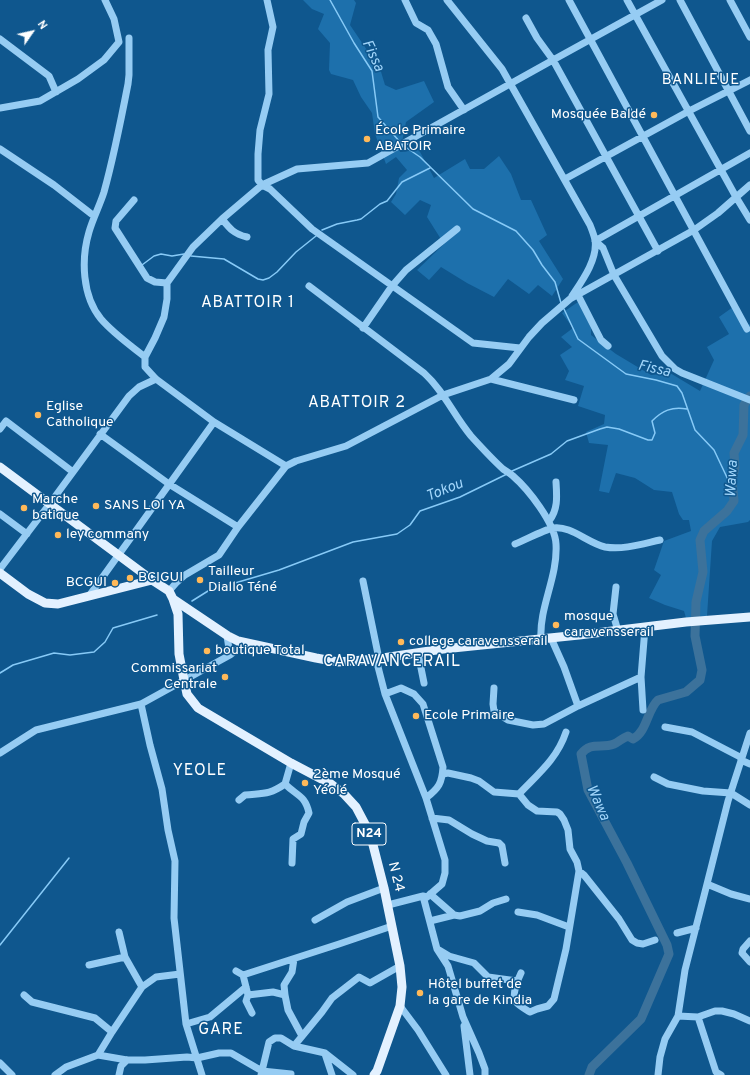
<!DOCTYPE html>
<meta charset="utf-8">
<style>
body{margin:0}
#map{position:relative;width:750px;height:1075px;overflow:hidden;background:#0f578e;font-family:Overpass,sans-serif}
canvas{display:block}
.north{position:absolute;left:12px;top:12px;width:40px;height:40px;-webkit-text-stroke:3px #0f578e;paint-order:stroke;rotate:56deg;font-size:11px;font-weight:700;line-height:16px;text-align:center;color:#fff}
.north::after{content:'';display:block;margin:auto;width:14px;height:18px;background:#fff;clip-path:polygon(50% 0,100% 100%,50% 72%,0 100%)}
</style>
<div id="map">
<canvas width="750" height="1075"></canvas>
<div class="north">N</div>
</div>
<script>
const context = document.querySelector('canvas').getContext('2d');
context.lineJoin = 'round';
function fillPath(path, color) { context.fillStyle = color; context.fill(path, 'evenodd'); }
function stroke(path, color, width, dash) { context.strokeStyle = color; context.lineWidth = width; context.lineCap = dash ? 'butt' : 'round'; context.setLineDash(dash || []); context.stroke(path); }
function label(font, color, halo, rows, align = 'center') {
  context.font = font + ' Overpass,sans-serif'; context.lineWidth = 3; context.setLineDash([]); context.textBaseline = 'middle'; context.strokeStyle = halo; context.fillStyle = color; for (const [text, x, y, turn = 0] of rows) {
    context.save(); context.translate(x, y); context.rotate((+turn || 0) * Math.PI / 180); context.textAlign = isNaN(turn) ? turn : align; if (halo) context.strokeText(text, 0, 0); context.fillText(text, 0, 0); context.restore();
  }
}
const green = new Path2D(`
 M303,0h51l2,3 -6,22 21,31 7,6 7,23 11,5 28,-9 10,21 -28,20 -6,30 19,-2 15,28 31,-19 5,10h14l15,-13 12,18 10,26h10l16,35 -8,6 24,38 -11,17 -14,-11 -9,9 -21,-15 -14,18 -27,-14 -26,-16 -12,13 -12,-10 27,-26 -17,-27 4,-12 -11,-5 -15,15 -14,-13 5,-8 3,-16 8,-8 -11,-13 -10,7 -11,-30 -3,-21 -11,-16 -8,-17 -22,-6 -2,-4 1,-27 -12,-14 6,-15 -12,-5z
 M578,302l13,26v7l25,19 35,21 19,-2 30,18 14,-31 -7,-13 22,-13 -10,-17 14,-10 16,18 1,-1v196l-2,2 -28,5 -8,14 -5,75 -21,2 -2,-7 -19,-6 -16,-7 12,-23 -7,-5 10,-29 27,-10 -2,-11h-6l-4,-6 -7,-22 -18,-2 -19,-12 -19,-5 -7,20 -10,-2 9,-46 -19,-2 -3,-11 18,-8 1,-9 -27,-9 6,-20 -19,-6 4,-9 -9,-16 12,-8 -11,-10 12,-9 -11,-15z`);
const stream = new Path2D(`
 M330,0l24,43 18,28 6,46 22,25
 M404,146l16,11 53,52 43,22 17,19 9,15 13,17 6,21
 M322,230l15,-6 20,-4 4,-1 19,-15 7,-3 15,-19 28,-14
 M191,256l33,3 34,20 5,1 6,-2 8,-6 19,-20 20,-16
 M142,265l12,-9 7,-2 11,2 12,-2
 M564,309l14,30 48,35 30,6 21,6 5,7 13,37 19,20 18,38
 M512,471l39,-17 16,-13 33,-12 7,-2 12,2 29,11h4l3,-7 -3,-12c10,-10 20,-15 35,-12
 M192,601l16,-10 71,-21 74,-28 44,-8 13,-9 10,-14 40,-14 47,-23
 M0,673l13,-8 41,-12 16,2 24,-3 11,-10 8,-14 44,-13
 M0,945l69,-87`);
const river = new Path2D(`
 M589,1075l3,-8 49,-48 28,-65 -2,-9 -40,-82 -39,-73 -7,-36c10,-13 20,-5 33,-10 5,-2 8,-6 14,-8l5,3c14,-7 14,-29 25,-39l28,-8 14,-12 2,-10 -7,-34 1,-34 7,-30 -3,-32 4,-9 23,-20 7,-10 -2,-21 3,-13 -1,-14 9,-18 1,-30 6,-9`);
const minor = new Path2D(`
 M267,0l6,27 -5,23 1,44 -9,36 -2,24v26l4,5 8,4 42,40 161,114 47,5
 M405,0l11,23 12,7 8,14 12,43 16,23
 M447,0l55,69 88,156c2,5 4,10 5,15 3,19 -13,41 -23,56
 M569,0l178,329
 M627,0l109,197 14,23
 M680,0l70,131
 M730,0l20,37
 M526,18l11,20 16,22 105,191
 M129,38v37l-1,9c-7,36 -14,72 -24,108 -4,13 -11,26 -15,40 -8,27 -7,64 12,87 13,15 29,26 44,38
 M0,39l49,37 7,16
 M0,108l40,-7 38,-22 26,-19 15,-18 -5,-23 -9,-19
 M0,149l54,36 40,31
 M750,153l-155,88 8,7 11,27 48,81 13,13 7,4 68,27
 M565,179l124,-68 61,-31
 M134,200l-18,21 -1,7 32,50 8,4 12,1
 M222,219c8,10 12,15 25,18
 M309,286l115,87c20,18 30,43 47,63 10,11 21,23 32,33 3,2 7,4 10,7 15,13 42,47 43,68 2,33 -17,63 -15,95
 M578,295l23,45 7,6
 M363,328l29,-42 14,-16 51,-41
 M491,379l83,21
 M0,429l6,-8 67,51
 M100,434l69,50 69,43
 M286,466l-72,-44 -58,-43 -11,-12v-10l10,-19 9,-21 3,-18v-16l26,-36 29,-28 40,-34 35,-16 71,-6 185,-103 109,-60
 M0,514l27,20
 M549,521c9,-11 8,-24 7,-39
 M515,544c10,-4 29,-14 38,-16 17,-3 35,15 52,19 18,3 37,-3 55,-7
 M0,569l51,-67 78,-106 10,-9 17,-8
 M363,581l16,78
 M616,587l-3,27 5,17
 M169,591l7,-8 9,-8 34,-20 19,-28 48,-61 10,-5 50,-15 97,-51 48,-16 18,-15 20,-27 13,-14 28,-24 124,-69 24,-17 32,-28
 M89,596l125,-174
 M227,636l3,19
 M551,638l13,29 14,39
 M418,653l6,30
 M376,659l9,35 41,104 19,62v13l-3,11 -15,13 -4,-1 -35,9
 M494,688l-1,16 1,7 14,9 25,5 11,-1 34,-18 63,-29
 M385,694l16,-6 13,6 9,10 20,63c-1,16 -4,21 -17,31
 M141,704l9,41 12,44 6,41 7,31 -1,57 12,106 16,51
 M643,710l-2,-33 4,-49
 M665,727l27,5 50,26
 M0,753l36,-23 105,-26 89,-49 15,-12
 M741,760l9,4
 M291,763l-6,21c12,12 20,11 24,29l-5,9 -3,12 -8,5 -1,24
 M443,774l5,-1 23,5 8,3 15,11 25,2c19,-20 38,-35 47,-62
 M654,777l14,7 35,7 28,2 19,12
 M519,794l9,11 9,6 20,1 3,2 4,6 4,10 2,19 7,13 2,9 -13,78 -12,50 -6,7 -11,3 -7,3c-5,-3 -11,-6 -14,-10 -5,-6 2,-23 5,-29
 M239,800l6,-5c18,-2 24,0 40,-11
 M432,818l17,2 23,14 15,7 12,2 3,3 3,17
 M579,871l5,4 35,44 13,21 5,3 6,1 12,-4
 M707,884l24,10 19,5
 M430,894l24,21
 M423,896l14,53 11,17 15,51 16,36 6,16v6
 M518,912l19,3 32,12
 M315,920l32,-18 37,-14
 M430,921l24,-6 6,1 20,-5 13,-8 13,-4
 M119,932l6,25 17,30
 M677,933l19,-5
 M750,941l-7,8 -1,4 8,9
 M439,950l10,6 25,7 14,14 29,4
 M294,959l-2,13 -8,13 1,10 3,15 14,26
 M89,965l36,-8
 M236,971l7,4 5,20 -2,6 6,12
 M243,975l96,-31 53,-18
 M24,995l8,7 63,16 17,14
 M248,995l25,-3 12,3
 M400,1006l18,24 28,45
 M678,1016l20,1 17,-6h7l12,3 16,7
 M698,1017l18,55 5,3
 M186,1024l24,-7 36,-30
 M464,1026l6,49
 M294,1046l31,7 28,22
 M325,1054l7,21
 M98,1055l29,5h18l42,-3 10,1 22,-5h12l31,18 29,3
 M0,1063l12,12
 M55,1075l11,-8 32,-12 14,-23 30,-45 14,-10 24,-3
 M119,1075l2,-9 6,-6
 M261,1075l8,-33 6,-4h6l13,8 28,-34 10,-14 27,-21 11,6 30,-17
 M658,1075l2,-18 5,-18 13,-23 7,-46 22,-86 21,-83 22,-68`);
const major = new Path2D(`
 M0,467l152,113 17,11 4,8 5,15 1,40 5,26 3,14 11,14 93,55 40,21 13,10 12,13 9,17 7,17 12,47 16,78 2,21 -2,19 -23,65 -3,4
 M0,573l28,21 17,9 13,1 94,-24
 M173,599l55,37 10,5 78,17 22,4 38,-3 67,-10 136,-14 107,-13 64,-5`);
const markers = [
 [654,115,4,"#ffb959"],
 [367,139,4,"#ffb959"],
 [38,415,4,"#ffb959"],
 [96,506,4,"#ffb959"],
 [24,508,4,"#ffb959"],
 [58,535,4,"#ffb959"],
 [130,578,4,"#ffb959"],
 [200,580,4,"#ffb959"],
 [115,583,4,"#ffb959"],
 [556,625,4,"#ffb959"],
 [401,642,4,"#ffb959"],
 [207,651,4,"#ffb959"],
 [225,677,4,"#ffb959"],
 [416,716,4,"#ffb959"],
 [305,783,4,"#ffb959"],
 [420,993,4,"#ffb959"]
];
const shields = [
 [369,834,34]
];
const shieldNames = [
 ["N24",369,834]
];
const poiNames = [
 ["Mosquée Baldé",646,115,"right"],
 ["École Primaire",375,131],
 ["ABATOIR",375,147],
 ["Eglise",46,407],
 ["Catholique",46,423],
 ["Marche",32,500],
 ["batique",32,516],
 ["SANS LOI YA",104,506],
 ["ley commany",66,535],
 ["Tailleur",208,572],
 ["Diallo Téné",208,588],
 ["BCIGUI",138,578],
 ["BCGUI",107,583,"right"],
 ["mosque",564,617],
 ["caravensserail",564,633],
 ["college caravensserail",409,642],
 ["boutique Total",215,651],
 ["Commissariat",217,669,"right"],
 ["Centrale",217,685,"right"],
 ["Ecole Primaire",424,716],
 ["2ème Mosqué",313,775],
 ["Yéolé",313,791],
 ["Hôtel buffet de",428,985],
 ["la gare de Kindia",428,1001]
];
const streetNames = [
 ["N 24",395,877,76]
];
const waterNames = [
 ["Fissa",372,56,65],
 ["Fissa",654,370,13],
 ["Wawa",733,479,-87],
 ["Tokou",445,491,-22],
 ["Wawa",597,803,66]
];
const neighbourhoodNames = [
 ["BANLIEUE",701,81]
];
const quarterNames = [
 ["ABATTOIR 1",248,304],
 ["ABATTOIR 2",357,404],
 ["CARAVANCERAIL",392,663],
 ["YEOLE",200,772],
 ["GARE",221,1031]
];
fillPath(green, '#1d70ac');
stroke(stream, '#87caf7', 1.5);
stroke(river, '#3c729b', 9);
stroke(minor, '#96ccf3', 7);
stroke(major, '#e3f1ff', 9);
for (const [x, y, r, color] of markers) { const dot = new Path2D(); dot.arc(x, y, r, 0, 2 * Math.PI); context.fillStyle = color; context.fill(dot); stroke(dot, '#0f578e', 1.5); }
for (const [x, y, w] of shields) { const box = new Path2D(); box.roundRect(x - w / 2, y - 11, w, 22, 3); context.fillStyle = '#0f578e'; context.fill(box); stroke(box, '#fff', 1); }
label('bold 13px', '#fff', null, shieldNames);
label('14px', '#fff', '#0f578e', poiNames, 'left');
label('14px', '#fff', '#0f578e', streetNames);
label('italic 15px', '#a2d6fb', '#0f578e', waterNames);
context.letterSpacing = '1px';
label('15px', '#fff', '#0f578e', neighbourhoodNames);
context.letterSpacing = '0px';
context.letterSpacing = '1px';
label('16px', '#fff', '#0f578e', quarterNames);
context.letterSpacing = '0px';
</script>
